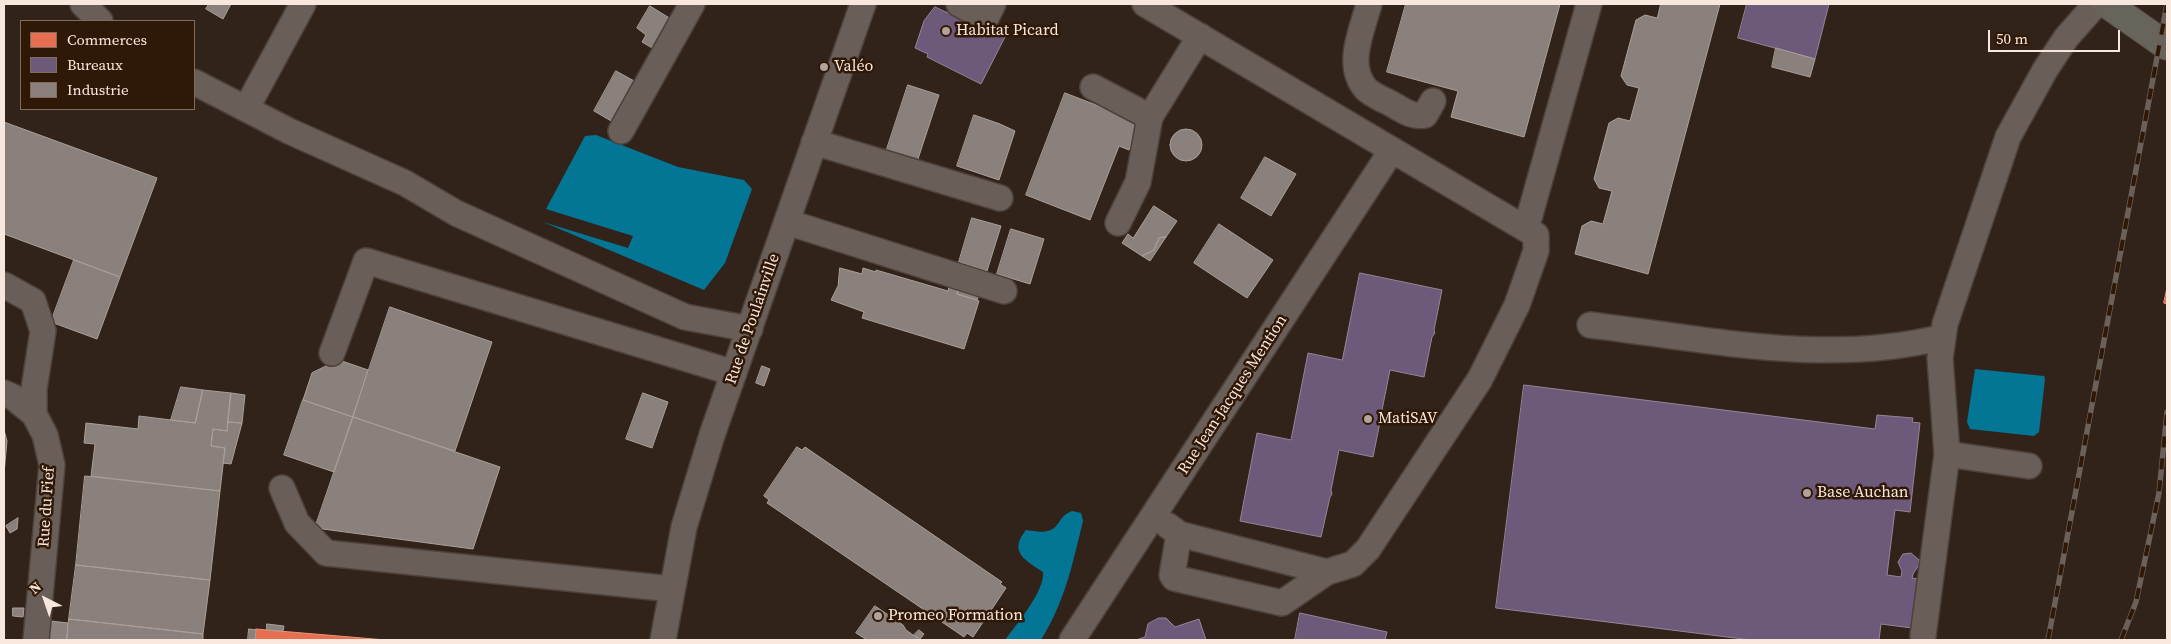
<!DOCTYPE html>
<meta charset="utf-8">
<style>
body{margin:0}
#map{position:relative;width:2171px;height:644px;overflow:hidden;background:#31231a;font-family:"Source Serif 4",serif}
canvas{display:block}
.frame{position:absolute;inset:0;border:5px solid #f8e7dc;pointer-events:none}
.legend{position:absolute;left:20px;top:20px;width:175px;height:90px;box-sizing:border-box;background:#301807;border:1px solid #806b5c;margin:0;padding:6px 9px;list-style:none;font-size:15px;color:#f8e7dc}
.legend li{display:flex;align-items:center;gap:10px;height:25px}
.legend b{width:25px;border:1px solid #806b5c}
.north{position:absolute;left:20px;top:574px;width:50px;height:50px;-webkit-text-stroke:4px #301807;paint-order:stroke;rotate:319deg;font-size:14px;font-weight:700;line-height:20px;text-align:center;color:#f8e7dc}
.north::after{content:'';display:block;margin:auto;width:18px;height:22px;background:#f8e7dc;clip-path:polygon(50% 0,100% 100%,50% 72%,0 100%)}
.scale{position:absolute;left:1988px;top:30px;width:132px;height:22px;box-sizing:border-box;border:2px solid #f8e7dc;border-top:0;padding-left:6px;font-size:15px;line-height:18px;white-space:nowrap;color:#f8e7dc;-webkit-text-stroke:4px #301807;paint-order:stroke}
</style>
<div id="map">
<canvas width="2171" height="644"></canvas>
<div class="frame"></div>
<ul class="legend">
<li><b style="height:14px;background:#e76f51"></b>Commerces</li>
<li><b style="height:14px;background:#6d597a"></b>Bureaux</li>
<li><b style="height:14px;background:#8a817c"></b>Industrie</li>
</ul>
<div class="north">N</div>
<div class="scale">50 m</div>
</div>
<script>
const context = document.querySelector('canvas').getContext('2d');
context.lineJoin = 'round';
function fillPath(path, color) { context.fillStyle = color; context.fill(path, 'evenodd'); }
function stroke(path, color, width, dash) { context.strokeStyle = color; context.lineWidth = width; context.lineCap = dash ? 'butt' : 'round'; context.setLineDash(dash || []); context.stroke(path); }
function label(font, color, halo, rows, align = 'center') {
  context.font = font + ' "Source Serif 4",serif'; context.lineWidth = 5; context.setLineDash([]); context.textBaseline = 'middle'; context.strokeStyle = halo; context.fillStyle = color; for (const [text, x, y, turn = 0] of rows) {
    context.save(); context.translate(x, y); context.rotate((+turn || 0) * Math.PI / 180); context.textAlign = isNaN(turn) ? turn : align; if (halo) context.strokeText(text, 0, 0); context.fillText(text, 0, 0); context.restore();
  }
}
const water = new Path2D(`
 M596,135l82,32 66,13 8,9 -27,74 -21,27 -161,-68 85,26 5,-12 -87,-27 39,-73z
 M1975,369l69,7 1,3 -6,53 -5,4 -64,-7 -3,-7z
 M1072,511l9,2 2,8c-11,45 -18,80 -42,119h-36c11,-15 40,-49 38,-68 -18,-12 -35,-20 -17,-42 8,1 21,4 28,-2 8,-7 6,-12 18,-17z`);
const shops = new Path2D(`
 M2167,288v16l-3,-1z
 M256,629l11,1 119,10h-131z`);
const offices = new Path2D(`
 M1747,4h82l-14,55 -77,-21z
 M935,7l13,6 2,-3 55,27 -24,47 -54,-27 1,-3 -13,-6 9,-27z
 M1360,273l82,17 -8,40 1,3 -3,4 -8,40 -34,-7 -8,40 1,4 -2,3 -8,40 -34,-7 -8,40 1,4 -2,3 -9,40 -81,-16 17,-88 34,7 17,-87 34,7z
 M1524,385l351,44 2,-14 36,3 -1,4 8,1 -10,89 -15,-2 -8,65 14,2 1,-6 -4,-9 5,-8 8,-1 8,7v5l-6,9 -1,4 6,1 -6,49 -31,-4 -2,16h-128l-255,-32z
 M1300,613l87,19 -2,8h-90z
 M1159,618h7l9,9 24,-8 7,21h-70l9,-3 3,-13z`);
const industry = new Path2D(`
 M209,4h22l-8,15 -17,-10z
 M1406,4h154l-36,133 -73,-20 7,-26 -71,-19z
 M1661,4h59l-72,270 -73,-20 7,-28 9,-5 12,3 9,-33 -13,-3 -5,-9 15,-56 9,-5 12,3 9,-33 -12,-3 -6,-9 15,-56 9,-5 12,3z
 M650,6l21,13 -17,30 -12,-7 4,-7 -9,-7z
 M1776,48l39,11 -5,18 -38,-10z
 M616,71l20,11 -23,40 -19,-11z
 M908,85l31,10 -22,67 -31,-10z
 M1065,93l65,25 -1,3 10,4 -10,25 -10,-4 -29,74 -64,-25z
 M974,115l26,9 15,7 -16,49 -42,-14z
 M4,122l153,56 -37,99 -116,-43z
 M1170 145a16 16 0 1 1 32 0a16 16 0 1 1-32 0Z
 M1265,157l31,17 -25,42 -30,-18z
 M1154,206l23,15 -11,16 -7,1 -5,12 -12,6 -20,-13 6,-9 5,4z
 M972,218l29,8 -14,45 -28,-9z
 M1219,224l54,36 -26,38 -53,-35z
 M1011,229l33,10 -14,45 -33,-10z
 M1166,237l-16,24 -8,-5 12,-6 5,-12z
 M74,260l46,17 -23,62 -46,-17z
 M840,268l22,6 1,-6 13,4v-2l72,21 2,-8 10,2 -3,9 22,7 -15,48 -102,-31 2,-6 -33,-12 7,-14z
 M960,286l20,6 -3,8 -20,-6z
 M390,307l102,35 -37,109 -102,-34z
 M339,360l29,10 -15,47 -50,-17 9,-27z
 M762,366l8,3 -6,17 -8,-3z
 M181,387l22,3 -8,33 -24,-3z
 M203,390l28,3 -4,38 -14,-2 -2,17 14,2 -5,43 -129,-15 4,-32 -11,-1 2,-20 52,6 1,-13 56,7z
 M231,393l14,2 -3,28 -14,-1z
 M643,393l25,9 -16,46 -26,-9z
 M303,400l50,17 -19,55 -50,-17z
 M353,417l147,50 -27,82 -158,-21z
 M228,422l14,1 -11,41 -8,-1 2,-15 -14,-2 2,-17 14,2z
 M4,430l3,11 -3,33z
 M797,447l5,3 3,-3 197,135 -2,2 6,4 -33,49 -6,-4 -3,4 -197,-134 2,-3 -5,-4z
 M85,476l135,15 -10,89 -134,-15z
 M18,518l-1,11 -7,4 -4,-7z
 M76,565l134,15 -7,54 -134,-15z
 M875,606l28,19 3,5 14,10h-53l-11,-7z
 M13,608h11l-1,9 -10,-1z
 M69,619l134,15v6h-136z
 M51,621l17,2 -1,17h-19z
 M267,624l17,2 -1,5 -16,-1z
 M249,629l7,1 -1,10h-7z
 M919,630l5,4 -4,5 -6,-4z`);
const minor = new Path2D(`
 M83,4l17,17
 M959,4l27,14 7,-14
 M1145,4l391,231v16l-19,54 -37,74 -112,170 -15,15 -26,8 -45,31 -108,-25 -2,-3 7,-41
 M1369,4c-7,27 -24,61 -3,85 6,6 16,10 24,14 11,6 22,15 35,12l8,-14
 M194,82l95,49 116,52 51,30 229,104 65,12
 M1093,87l57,30
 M246,109l57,-105
 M621,131l71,-127
 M814,142l186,56
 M787,222l217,69
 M1118,223l20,-41 12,-65 50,-81
 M1526,229l63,-225
 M4,285l29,16 10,30 -9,58v25
 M1590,325c116,14 238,41 353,12
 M332,353l34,-92 368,112
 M4,393l9,4 21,17 11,21 7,30 -16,175
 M1947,454l82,12
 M282,488l15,35 29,30 346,36
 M1167,525l12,9 148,38
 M1923,636l24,-182 -7,-96 5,-34 63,-187 37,-67 21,-32 30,-34
 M663,640l21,-113 28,-92 151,-431
 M1072,640l320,-490`);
const major = new Path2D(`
 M2107,4l60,42`);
const rail = new Path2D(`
 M2048,640l119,-636
 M2121,640l15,-38 23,-109 8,-81`);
const markers = [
 [946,31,5,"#b2a298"],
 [824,67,5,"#b2a298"],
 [1368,419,5,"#b2a298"],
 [1807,493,5,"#b2a298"],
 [878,616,5,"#b2a298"]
];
const poiNames = [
 ["Habitat Picard",956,31],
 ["Valéo",834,67],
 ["MatiSAV",1378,419],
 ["Base Auchan",1817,493],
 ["Promeo Formation",888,616]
];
const streetNames = [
 ["Rue de Poulainville",753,319,-71],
 ["Rue Jean-Jacques Mention",1233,395,-57],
 ["Rue du Fief",47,507,-86]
];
fillPath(water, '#047695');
fillPath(shops, '#e76f51');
stroke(shops, '#ec937b', 1);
fillPath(offices, '#6d597a');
stroke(offices, '#978497', 1);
fillPath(industry, '#8a817c');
stroke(industry, '#aba099', 1);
stroke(minor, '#4d413a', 28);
stroke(major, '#4d413a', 30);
stroke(minor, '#695e58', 25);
stroke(major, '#67655b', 28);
stroke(rail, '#6b605a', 5.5);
stroke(rail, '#301807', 4, [11]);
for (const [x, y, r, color] of markers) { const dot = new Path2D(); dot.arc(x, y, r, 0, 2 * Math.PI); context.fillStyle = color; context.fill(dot); stroke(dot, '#301807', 2); }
label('16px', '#f8e7dc', '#301807', poiNames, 'left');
label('16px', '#f8e7dc', '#301807', streetNames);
</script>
